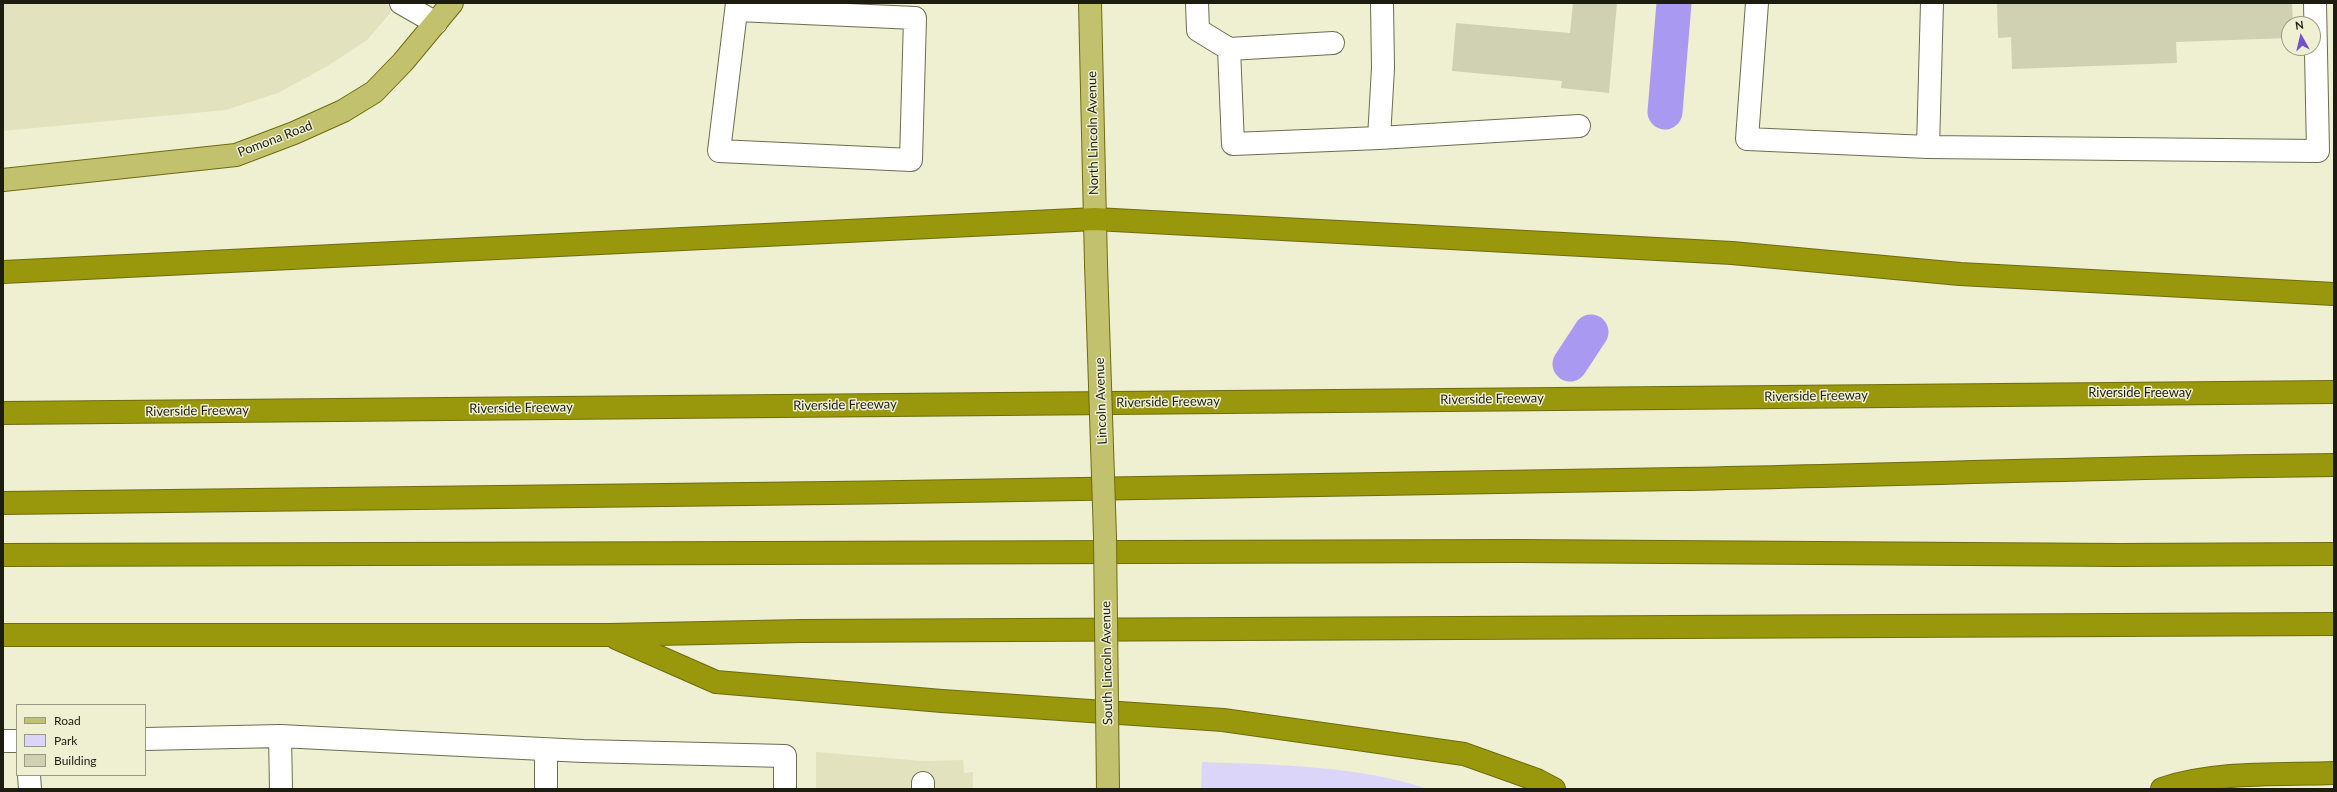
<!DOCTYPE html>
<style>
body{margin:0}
#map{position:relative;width:2337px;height:792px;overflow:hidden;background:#eff0d2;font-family:Lato,sans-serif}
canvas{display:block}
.frame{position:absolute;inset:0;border:4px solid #1c1c11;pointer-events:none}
.legend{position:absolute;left:16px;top:704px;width:130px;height:72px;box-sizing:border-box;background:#eff0d2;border:1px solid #9b9b85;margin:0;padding:5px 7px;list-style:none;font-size:12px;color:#1c1c11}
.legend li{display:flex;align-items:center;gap:8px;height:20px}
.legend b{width:20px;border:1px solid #9b9b85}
.north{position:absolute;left:2281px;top:16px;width:40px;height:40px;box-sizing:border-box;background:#eff0d2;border:1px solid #9b9b85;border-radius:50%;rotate:352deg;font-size:11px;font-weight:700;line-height:16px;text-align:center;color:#1c1c11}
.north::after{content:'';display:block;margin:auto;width:14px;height:18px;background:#7352cb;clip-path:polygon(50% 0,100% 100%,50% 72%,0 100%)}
</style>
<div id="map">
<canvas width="2337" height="792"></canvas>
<div class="frame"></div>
<ul class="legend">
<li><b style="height:5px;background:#c2c16d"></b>Road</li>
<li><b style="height:11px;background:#dad5f9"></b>Park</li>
<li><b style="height:11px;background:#d0d1b3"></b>Building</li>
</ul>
<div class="north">N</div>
</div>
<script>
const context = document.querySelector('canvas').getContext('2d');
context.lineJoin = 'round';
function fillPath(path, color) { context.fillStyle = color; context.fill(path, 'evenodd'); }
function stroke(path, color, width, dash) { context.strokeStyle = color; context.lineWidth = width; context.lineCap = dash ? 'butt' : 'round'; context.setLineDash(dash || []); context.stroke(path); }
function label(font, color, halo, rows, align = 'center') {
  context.font = font + ' Lato,sans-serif'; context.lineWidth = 3; context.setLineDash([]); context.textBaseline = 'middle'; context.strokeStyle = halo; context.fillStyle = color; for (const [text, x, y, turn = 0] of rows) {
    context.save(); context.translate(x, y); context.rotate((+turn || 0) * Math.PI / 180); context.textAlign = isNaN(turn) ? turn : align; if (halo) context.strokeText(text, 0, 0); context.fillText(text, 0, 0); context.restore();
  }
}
const built = new Path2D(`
 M3,3h396l-32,37 -41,27 -48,26 -52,17 -223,21z
 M816,752l107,9 40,-1 1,13 9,-1v17h-157z`);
const green = new Path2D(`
 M1202,762c75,3 154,3 226,27h-227z`);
const canal = new Path2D(`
 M1665,112l9,-109
 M1570,364l21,-32`);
const building = new Path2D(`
 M1573,3h44l-8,90 -48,-5 1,-7 -110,-10 4,-48 114,10z
 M1997,3h295l1,21h-4v14l-113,4 1,21 -165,6 -1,-32 -13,1z`);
const minor = new Path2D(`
 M401,3l35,20
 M1197,3l1,27 31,19
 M1757,3l-10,136 181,8 390,4 -3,-148
 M737,10l178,8 -4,142 -192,-9 18,-148
 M1333,43l-104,6 4,95 146,-6 4,-70 -1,-65
 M1379,138l200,-12
 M1928,147l4,-144
 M280,736l1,53
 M145,739l135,-3 303,15 202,5v33
 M3,741h14
 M546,750v39
 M29,775l1,14
 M923,783v6`);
const major = new Path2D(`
 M1090,3l6,261
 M3,180l233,-25 58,-22 49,-22 31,-19 29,-30 49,-59`);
const highway = new Path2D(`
 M3,272l1092,-53 637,34 228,21 374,20
 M3,413l2331,-21
 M3,503c558,-5 1117,-14 1675,-24 219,-4 437,-12 656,-14
 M3,555l1515,-4 601,4 215,-1
 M3,635h606l192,-4 1533,-7
 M616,638l100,44 226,19 281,19 241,34 73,26 17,9
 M2162,789c52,-18 117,-14 172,-16`);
const majorBridge = new Path2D(`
 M1096,264l9,273 3,252`);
const streetNames = [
 ["North Lincoln Avenue",1093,133,-91],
 ["Pomona Road",275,139,-21],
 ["Riverside Freeway",2140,393],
 ["Riverside Freeway",1816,396,-1],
 ["Riverside Freeway",1492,399,-1],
 ["Lincoln Avenue",1101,401,-92],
 ["Riverside Freeway",1168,402,-1],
 ["Riverside Freeway",845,405,-1],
 ["Riverside Freeway",521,408,-1],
 ["Riverside Freeway",197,411,-1],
 ["South Lincoln Avenue",1107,663,-91]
];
fillPath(built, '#e2e3be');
fillPath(green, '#dad5f9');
stroke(canal, '#aa99f0', 35);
fillPath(building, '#d0d1b3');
stroke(minor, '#6c6d52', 24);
stroke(major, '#6d6c0e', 24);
stroke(highway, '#6d6c0e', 24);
stroke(minor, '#fff', 22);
stroke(major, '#c2c16d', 22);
stroke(highway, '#99970c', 22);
stroke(majorBridge, '#6d6c0e', 24, []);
stroke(majorBridge, '#c2c16d', 22);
label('13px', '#1c1c11', '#eff0d2', streetNames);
</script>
